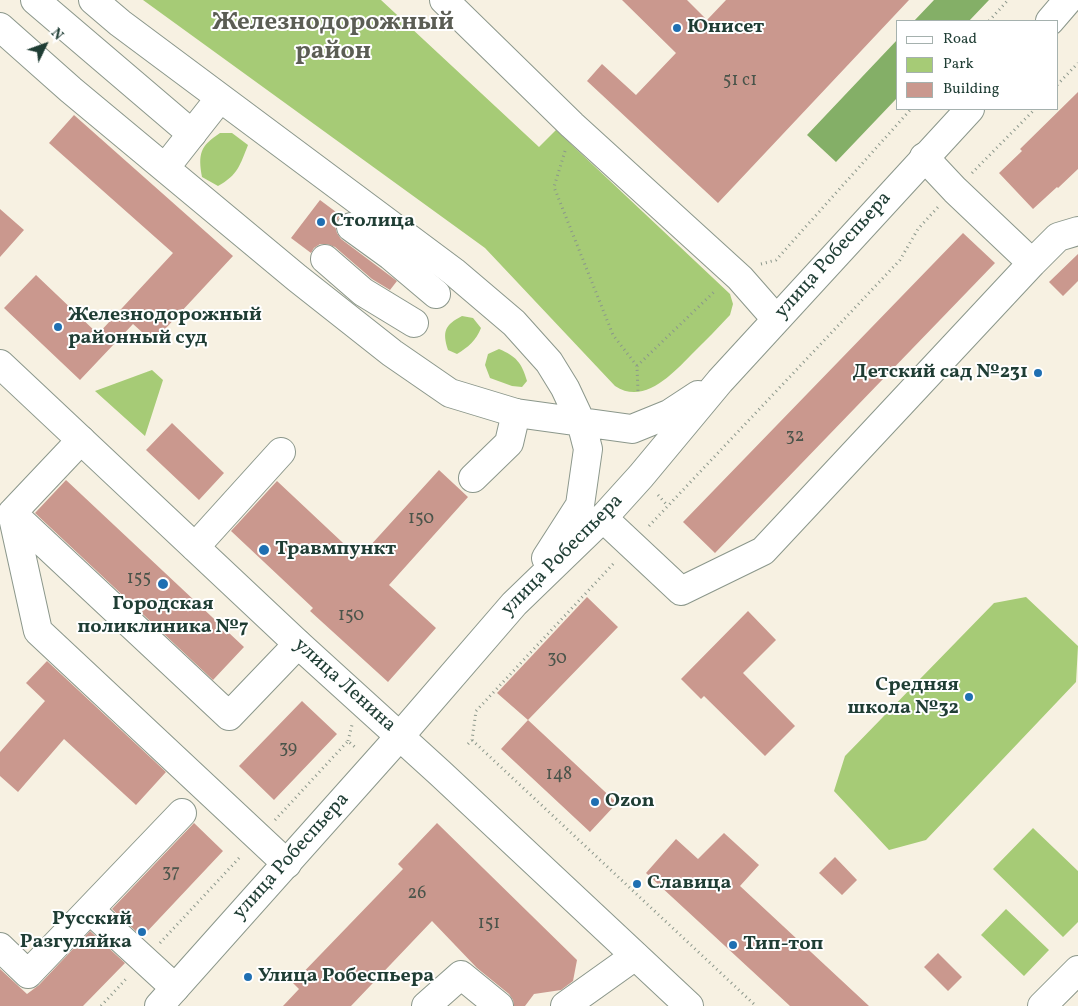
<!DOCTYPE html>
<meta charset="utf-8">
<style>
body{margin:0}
#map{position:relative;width:1078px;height:1006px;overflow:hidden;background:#f7f1e2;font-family:Vollkorn,serif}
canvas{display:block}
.legend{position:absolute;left:896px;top:20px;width:162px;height:90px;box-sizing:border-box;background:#fff;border:1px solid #a5b1ae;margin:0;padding:6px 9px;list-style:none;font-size:15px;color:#1f3d34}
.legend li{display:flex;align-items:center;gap:10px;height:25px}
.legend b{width:25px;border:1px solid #a5b1ae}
.north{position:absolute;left:20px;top:20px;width:50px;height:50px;-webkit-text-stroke:4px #fff;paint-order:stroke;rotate:48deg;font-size:14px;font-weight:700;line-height:20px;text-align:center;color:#1f3d34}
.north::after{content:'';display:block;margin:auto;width:18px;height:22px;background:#1f3d34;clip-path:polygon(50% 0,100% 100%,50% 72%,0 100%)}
</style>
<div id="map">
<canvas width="1078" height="1006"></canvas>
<ul class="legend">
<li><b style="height:6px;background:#fff"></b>Road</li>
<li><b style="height:14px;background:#a6cb76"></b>Park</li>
<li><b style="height:14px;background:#ca988e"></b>Building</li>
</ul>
<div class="north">N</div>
</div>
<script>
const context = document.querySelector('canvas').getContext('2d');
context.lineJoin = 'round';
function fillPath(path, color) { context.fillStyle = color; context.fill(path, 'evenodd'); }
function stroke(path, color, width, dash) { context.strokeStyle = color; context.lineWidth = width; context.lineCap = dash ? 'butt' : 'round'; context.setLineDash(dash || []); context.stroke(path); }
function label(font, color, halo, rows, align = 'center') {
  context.font = font + ' Vollkorn,serif'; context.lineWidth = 4; context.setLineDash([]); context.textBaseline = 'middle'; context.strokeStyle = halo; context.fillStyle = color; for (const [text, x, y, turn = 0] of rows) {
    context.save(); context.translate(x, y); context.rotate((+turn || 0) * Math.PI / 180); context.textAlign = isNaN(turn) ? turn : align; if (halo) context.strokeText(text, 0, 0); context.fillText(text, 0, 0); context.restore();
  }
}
const green = new Path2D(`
 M143,0h238l158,147 17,-17 174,164 3,10 -3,11c-12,13 -24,25 -36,37 -20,20 -49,54 -79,34l-130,-138z
 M220,133h12l16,12c-8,20 -10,30 -30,41l-16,-9c-4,-23 -2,-31 18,-44z
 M462,316l11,2 8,10c-5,13 -13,19 -24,26l-9,-4c-6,-19 -3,-25 14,-34z
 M499,349c17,7 23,14 28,32l-5,6 -10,-1 -22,-8 -5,-13 3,-11z
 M152,370l11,10 -18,56 -50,-45z
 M1026,597l52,49 -2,36 -150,158 -37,10 -55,-59 11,-35 149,-153z
 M1033,828l45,43v51l-15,15 -70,-68z
 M1006,909l43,41 -25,26 -43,-41z`);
const forest = new Path2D(`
 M934,0h55l-20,21h-55z
 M897,40v58l-61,64 -29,-27z`);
const building = new Path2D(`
 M622,0h65l20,20 19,-20h183l-191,203 -131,-122 15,-17 34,31 40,-42z
 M1078,92v77l-20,19 -1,-1 -24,22 -34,-36 23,-22 -2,-2z
 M74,115l159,141 -80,86 -20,-18 -53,56 -76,-72 32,-33 62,59 75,-81 -124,-110z
 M320,200l20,15 -5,11 2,7 4,6 56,42 -7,9 -18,-11 -37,-32 -8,-3h-7l-6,4 -3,5 -20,-15z
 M0,209l24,21 -24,27z
 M963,233l32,30 -280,290 -32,-31z
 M1078,254v27l-15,15 -14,-14z
 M172,423l52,50 -25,27 -53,-50z
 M439,470l29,27 -79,88 47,43 -48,54 -78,-71 3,-3 -82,-77 46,-50 82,77z
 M66,480l178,167 -31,33 -178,-167z
 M587,597l31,30 -90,93 -31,-27z
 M748,611l28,29 -33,33 52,53 -30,30 -61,-60 -3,3 -20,-20z
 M47,661l119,111 -30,33 -72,-66 -46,53 -18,-16v-24l45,-51 -19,-18z
 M302,701l35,33 -63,66 -35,-34z
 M528,720l89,83 -27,29 -89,-83z
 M194,823l29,28 -81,86 -30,-28z
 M437,823l140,137 -4,21 -12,9 -27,4 -9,12h-11l-1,-6 -4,-6 -32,-26 -45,-47 -81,85h-68l16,-17 -6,-6 110,-114 -5,-5z
 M724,833l35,32 -19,21 129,120h-79l-144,-133 30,-34 22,20z
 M835,857l22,23 -15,15 -23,-22z
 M90,931l35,32 -42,43h-83v-37l27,25 12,-9z
 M938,953l24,24 -14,14 -24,-24z`);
const path = new Path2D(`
 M989,21l19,-21
 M1057,85l21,-22
 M565,151l-11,36 59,148 24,31 1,26
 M972,173l63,-64
 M761,264l15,-4 135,-151
 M637,366l79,-76
 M658,495l10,11
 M649,526l251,-266 18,-31 20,-22
 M472,740l284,266
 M348,741l4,-16
 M468,744l4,-4 4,-29 138,-148
 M275,820l73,-79 8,7
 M160,943l81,-87
 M101,1006l26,-28`);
const minor = new Path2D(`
 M35,0l157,134
 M444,0l128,125 168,153 36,41
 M351,227l40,29 45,38
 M325,259l38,33 51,31
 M1032,263l26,-26 20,-6
 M81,440l-69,73 217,203 69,-72
 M473,478l36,-35 7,-30
 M12,513l26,118 249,233
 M603,518l78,73 82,-40 269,-288 -77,-73 -31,-33
 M195,547l86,-95
 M90,910l85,78
 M0,947l28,27 154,-161
 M426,1006l35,-31 38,31
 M565,1006l70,-50
 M1042,1006l36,-36`);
const major = new Path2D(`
 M93,0l27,23 334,249 60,51 35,39 16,26 16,34 7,27 -8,56 -34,53
 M1050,21l18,-21
 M0,27l71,63 226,188 95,75 58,40 66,20 116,16 37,-15 29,-19
 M165,168l55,-70
 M0,364l298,280 142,129 249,233
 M159,1006l241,-270 114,-132 89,-86 38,-42 79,-95 250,-272`);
const markers = [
 [677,28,5,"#1f6fb2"],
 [321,222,5,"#1f6fb2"],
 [58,327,5,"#1f6fb2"],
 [1038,373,5,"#1f6fb2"],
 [264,550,6,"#1f6fb2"],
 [163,584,6,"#1f6fb2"],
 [969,697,5,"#1f6fb2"],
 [595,802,5,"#1f6fb2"],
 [637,884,5,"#1f6fb2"],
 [142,932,5,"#1f6fb2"],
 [733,945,5,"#1f6fb2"],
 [248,977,5,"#1f6fb2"]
];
const numberNames = [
 ["51 с1",740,82],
 ["32",795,438],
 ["150",421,520],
 ["155",139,580],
 ["150",351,617],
 ["30",557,660],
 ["39",288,750],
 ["148",559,776],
 ["37",171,874],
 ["26",417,895],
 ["151",489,925]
];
const poiNames = [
 ["Юнисет",687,28],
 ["Столица",331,222],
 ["Железнодорожный",68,316],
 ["районный суд",68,339],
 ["Детский сад №231",1028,373,"right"],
 ["Травмпункт",275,550],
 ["Городская",163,605,"center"],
 ["поликлиника №7",163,628,"center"],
 ["Средняя",959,686,"right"],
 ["школа №32",959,709,"right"],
 ["Ozon",605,802],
 ["Славица",647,884],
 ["Русский",132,920,"right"],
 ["Разгуляйка",132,943,"right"],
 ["Тип-топ",743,945],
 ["Улица Робеспьера",258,977]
];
const streetNames = [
 ["улица Робеспьера",834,256,-48],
 ["улица Робеспьера",563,556,-45],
 ["улица Ленина",344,686,42],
 ["улица Робеспьера",292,857,-48]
];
const districtNames = [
 ["Железнодорожный",333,24],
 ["район",333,53]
];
fillPath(green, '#a6cb76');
fillPath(forest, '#84af67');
fillPath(building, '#ca988e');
stroke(minor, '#8b978b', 30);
stroke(major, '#8b978b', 30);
stroke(path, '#8b978b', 3, [1, 4]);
stroke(minor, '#fff', 28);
stroke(major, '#fff', 28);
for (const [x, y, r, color] of markers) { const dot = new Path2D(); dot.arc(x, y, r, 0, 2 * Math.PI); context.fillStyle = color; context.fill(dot); stroke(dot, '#fff', 2); }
label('18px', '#4a544a', null, numberNames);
label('bold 20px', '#1f3d34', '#fff', poiNames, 'left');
label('20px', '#1f3d34', '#fff', streetNames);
label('bold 25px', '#5b5d54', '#fff', districtNames);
</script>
